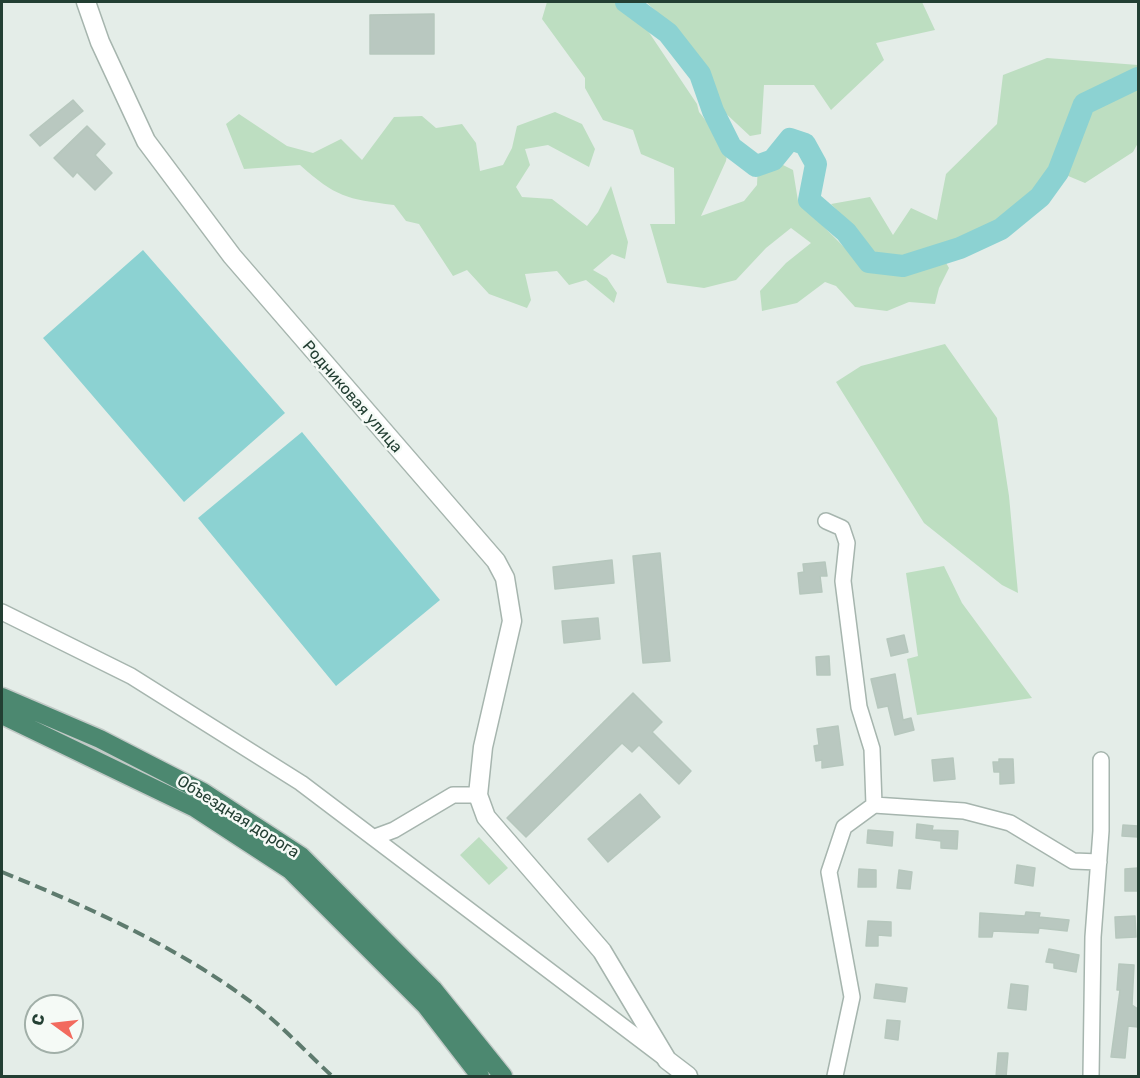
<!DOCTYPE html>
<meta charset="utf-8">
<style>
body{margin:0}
#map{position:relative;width:1140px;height:1078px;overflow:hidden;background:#e4ede8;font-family:Rubik,sans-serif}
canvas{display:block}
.frame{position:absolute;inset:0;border:3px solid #233f33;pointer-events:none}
.north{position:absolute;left:24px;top:994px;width:60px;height:60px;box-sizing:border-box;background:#f5faf6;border:2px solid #a1afa8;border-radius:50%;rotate:285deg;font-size:16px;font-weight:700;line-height:24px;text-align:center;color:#233f33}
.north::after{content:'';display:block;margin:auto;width:21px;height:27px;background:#f26a5e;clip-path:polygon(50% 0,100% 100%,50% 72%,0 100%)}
</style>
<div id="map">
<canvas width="1140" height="1078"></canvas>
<div class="frame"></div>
<div class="north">С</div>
</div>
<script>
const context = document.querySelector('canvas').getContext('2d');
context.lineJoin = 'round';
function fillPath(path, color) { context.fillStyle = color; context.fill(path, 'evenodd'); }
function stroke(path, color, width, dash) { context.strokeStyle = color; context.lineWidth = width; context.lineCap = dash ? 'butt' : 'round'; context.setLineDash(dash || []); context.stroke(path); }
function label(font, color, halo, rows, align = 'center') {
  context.font = font + ' Rubik,sans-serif'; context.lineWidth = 5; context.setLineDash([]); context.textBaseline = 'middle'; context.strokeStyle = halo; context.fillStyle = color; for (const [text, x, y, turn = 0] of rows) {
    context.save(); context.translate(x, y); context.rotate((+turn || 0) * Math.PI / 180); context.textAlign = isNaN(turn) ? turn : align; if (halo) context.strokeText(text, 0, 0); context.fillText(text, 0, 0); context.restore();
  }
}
const green = new Path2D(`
 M547,2h71l28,26 51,76 2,8 29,36 -2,13 -25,55 43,-15 13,-16 1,-22 13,-4 22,11 5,31 61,61 53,12 33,-13 4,7 -10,20 -4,16 -26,-2 -22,9 -32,-4 -19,-21 -11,-4 -28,21 -35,8 -2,-20 26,-28 25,-20 -20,-15 -25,20 -30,32 -32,8 -37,-5 -17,-59h25l-1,-56 -33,-14 -8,-24 -30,-10 -18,-32v-10l-43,-59z
 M646,2h276l13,28 -59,13 8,17 -53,50 -17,-25h-50l-3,49 -11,2 -28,-26 -9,-26 -29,-47z
 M1047,58l91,7v10l-59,23 -35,101 -43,23 -91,37 -38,-2 -16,-26 -25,-27 39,-7 23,38 18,-27 26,12 9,-46 51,-50 6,-49z
 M1138,87v56l-5,9 -48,31 -24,-10 24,-59 16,-15z
 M555,112l27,12 13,25 -6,18 -41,-22 -23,4 5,16 -14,22 6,10 30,2 35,27 11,-14 13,-26 17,56 -3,17 -13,-5 -19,16 14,8 10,15 -3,10 -28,-23 -17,5 -12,-14 -32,3 6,26 -4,8 -38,-14 -22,-24 -14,6 -34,-52 -13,-3 -12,-16c-48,-6 -58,-8 -94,-40l-56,4 -18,-45 13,-10 48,32 26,7 28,-14 21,21 32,-43 28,-1 14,12 26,-4 14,19 4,28 23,-6 9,-17 5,-22z
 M945,344l52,74 12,78 9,97 -16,-8 -78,-62 -88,-141 25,-16z
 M944,566l18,37 70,95 -115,17 -10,-56 11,-3 -12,-83z
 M479,837l29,31 -19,17 -29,-30z`);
const water = new Path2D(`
 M143,250l142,163 -101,89 -141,-164z
 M302,432l138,168 -104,86 -138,-168z`);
const river = new Path2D(`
 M626,2l42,31 32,41 13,37 18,36 25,19 17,-6 17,-21 15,5 11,20 -7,36 37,32 23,30 34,4 57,-18 41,-19 39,-32 18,-25 26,-68 54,-26`);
const building = new Path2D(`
 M434,14v40h-64v-39z
 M73,100l10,11 -43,35 -10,-11z
 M87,126l18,18 -10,11 17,18 -17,17 -18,-18 -4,5 -19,-19z
 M660,553l10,108 -27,2 -10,-107z
 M612,560l2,23 -59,6 -2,-22z
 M825,562l2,14h-7l2,16 -22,2 -2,-21 6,-1 -1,-8z
 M598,618l2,21 -36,4 -2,-22z
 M904,635l4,17 -17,4 -4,-17z
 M829,656l1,19h-13l-1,-18z
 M895,674l8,46 8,-2 3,12 -19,5 -7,-29 -10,2 -7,-29z
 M633,693l29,29 -10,10 39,39 -12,13 -40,-39 -7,7 -10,-9 -96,94 -19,-19z
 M838,726l5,39 -21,3v-8l-6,1 -2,-15 5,-1 -2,-16z
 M953,758l2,21 -21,2 -2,-21z
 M999,759h14l1,24 -14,1v-12h-6l-1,-10h6z
 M640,794l20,23 -52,45 -20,-23z
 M917,824l16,2 -1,4 26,1 -1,18 -16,-1v-7l-25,-3z
 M1123,825l15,1v11l-16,-1z
 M868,830l25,2 -1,14 -25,-3z
 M1017,865l18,3 -2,18 -18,-3z
 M1138,868v23h-13v-22z
 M859,869l17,1v17h-18z
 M899,870l13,2 -2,17 -13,-1z
 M1026,912l14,1 -1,4 30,3 -2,11 -28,-3 -1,5 -45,-2 -1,6h-13l1,-24 45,3z
 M1135,916l1,21 -20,1 -1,-21z
 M868,921l23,1v14l-13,-1v11h-12z
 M1049,949l30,6 -3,17 -22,-4v-5l-8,-1z
 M1119,964l15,1 -2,40 6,4v18l-10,-1 -3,32 -14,-1 9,-67h-3z
 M876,984l31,4 -2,14 -31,-4z
 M1011,984l17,2 -2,24 -18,-2z
 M887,1020l13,1 -2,19 -13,-2z
 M998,1053h10l-2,24h-10z`);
const minor = new Path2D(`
 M826,521l16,7 5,15 -4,38 16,126 13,42 2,56 -30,22 -15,45 23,125 -17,79
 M2,612l129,64 170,107 361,273
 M874,805l90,6 46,12 63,38 26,1
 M375,837l19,-7 59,-35h25
 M1091,1076l2,-139 8,-106v-71`);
const tertiary = new Path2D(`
 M86,2l14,40 46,99 86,115 264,305 9,17 7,43 -29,126 -5,48 8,22 116,134 65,109 21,16`);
const trunk = new Path2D(`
 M2,697l98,42 103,53 98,64 132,133 70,87
 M2,715l193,93 95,62 136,136 54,70`);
const rail = new Path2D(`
 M2,872c88,36 177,75 253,133 27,21 52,48 77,71`);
const streetNames = [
 ["Родниковая улица",352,397,49],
 ["Объездная дорога",238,817,32]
];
fillPath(green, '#bddec1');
fillPath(water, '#8cd2d2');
stroke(river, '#8cd2d2', 22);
fillPath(building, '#b9c8c0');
stroke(building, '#b6c7bd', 1.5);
stroke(minor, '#a6b5ae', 18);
stroke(tertiary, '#a6b5ae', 21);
stroke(trunk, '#c1c9c6', 21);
stroke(minor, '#fff', 15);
stroke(tertiary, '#fff', 18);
stroke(trunk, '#4c8870', 18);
stroke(rail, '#5e7b6e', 4, [12, 6]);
label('16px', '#233f33', '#f5faf6', streetNames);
</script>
